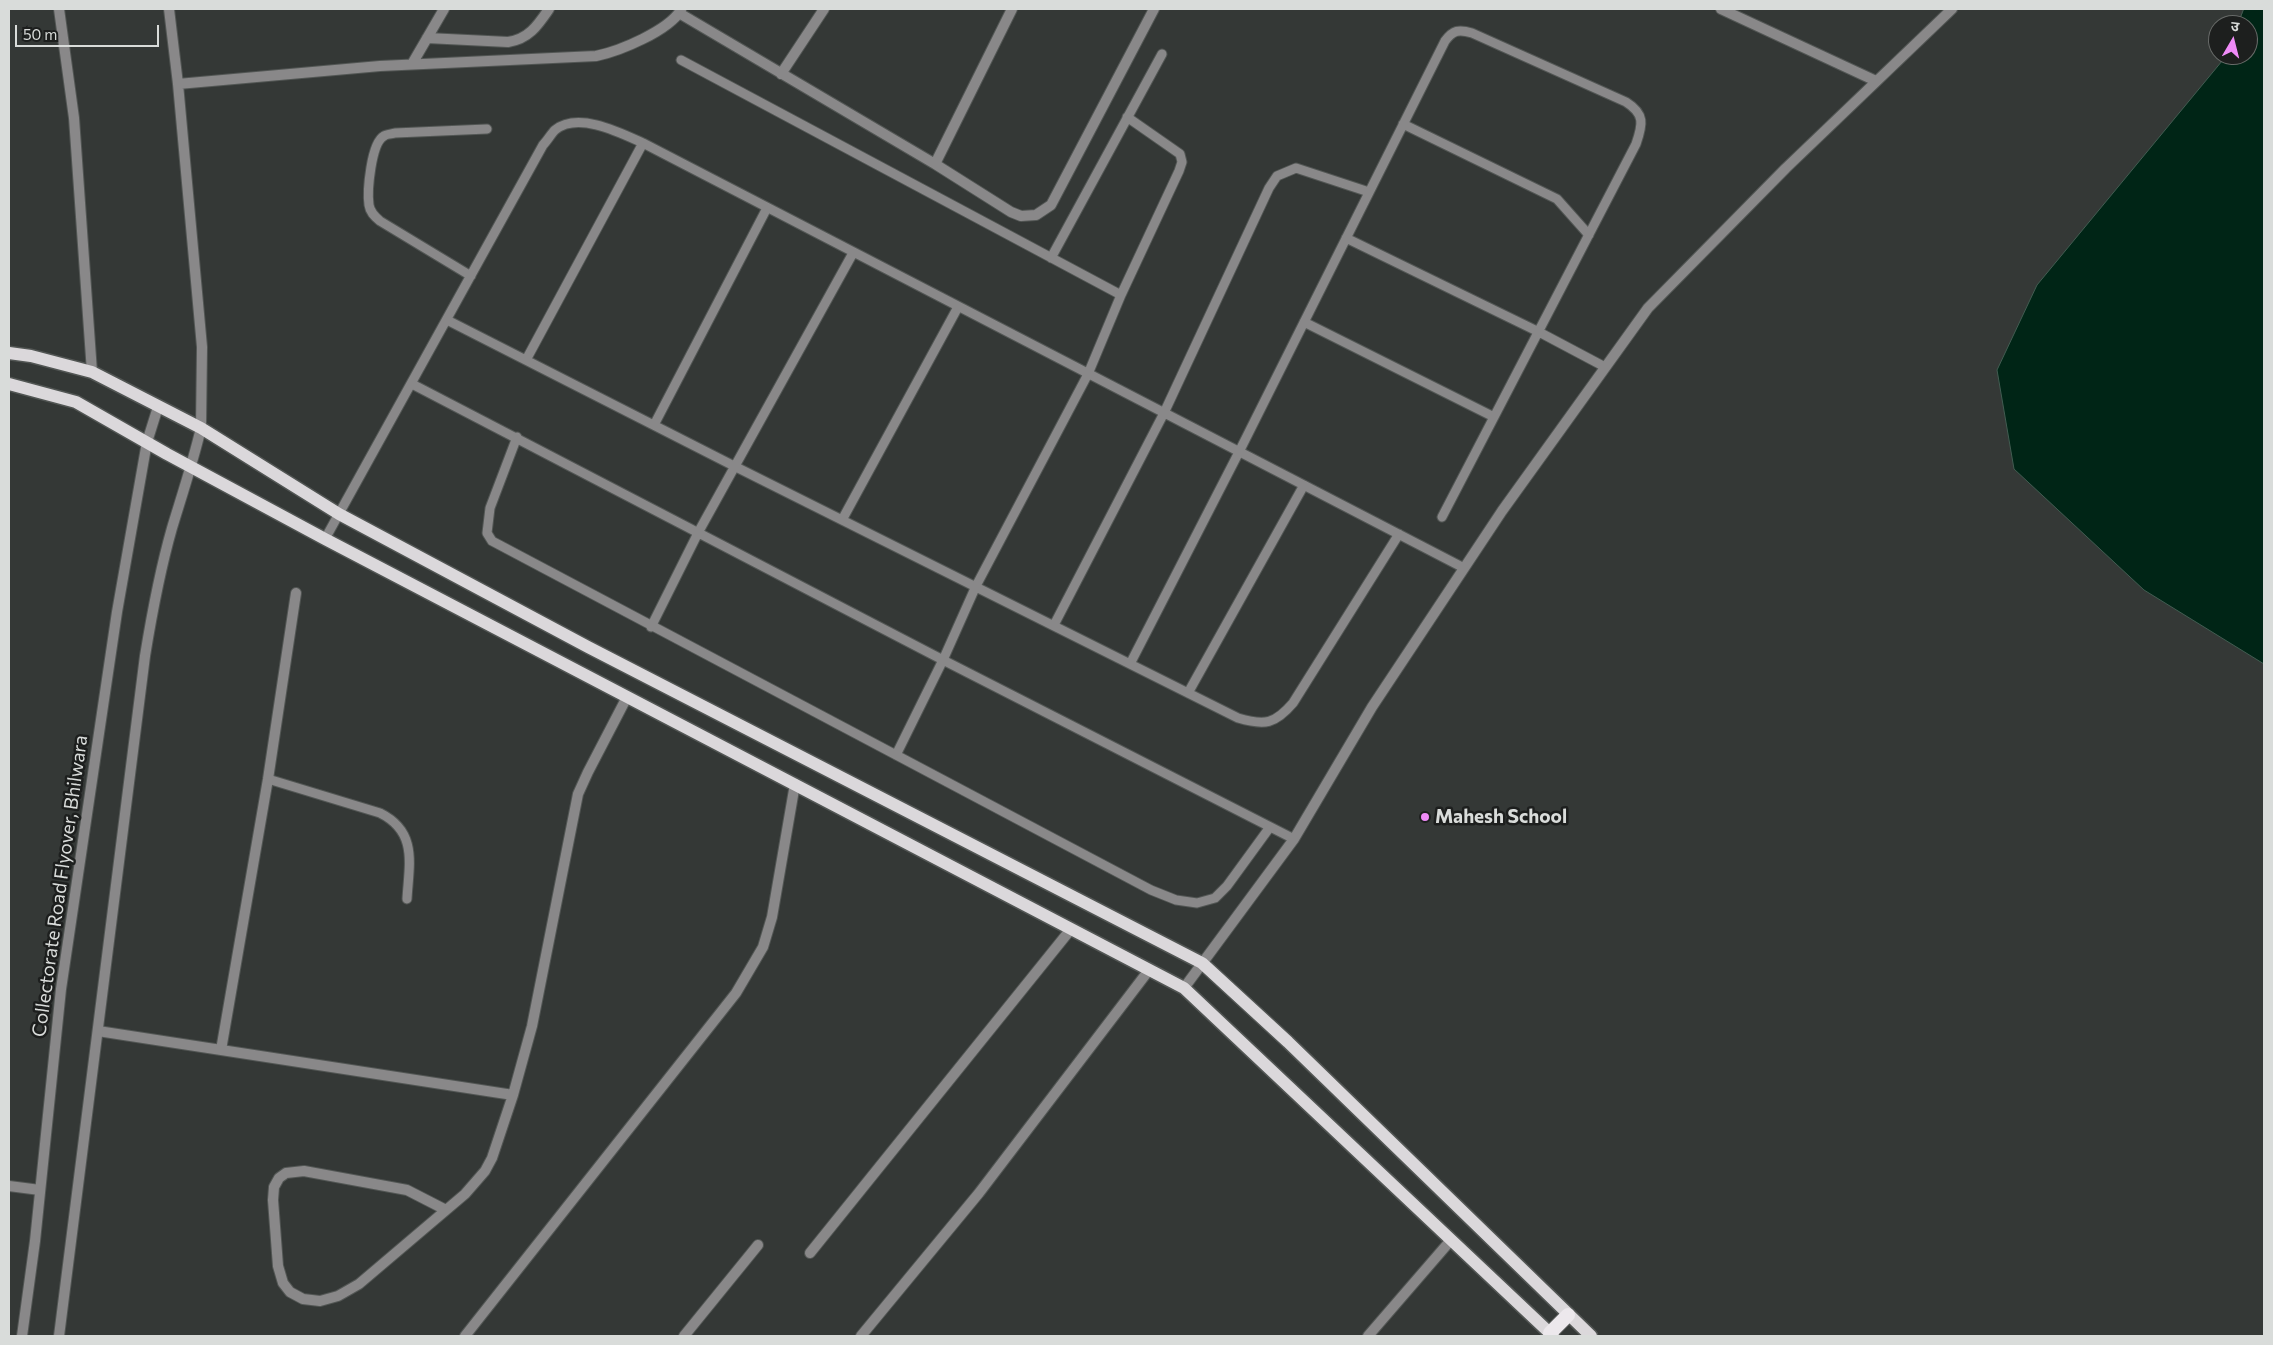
<!DOCTYPE html>
<meta charset="utf-8">
<style>
body{margin:0}
#map{position:relative;width:2273px;height:1345px;overflow:hidden;background:#343836;font-family:Commissioner,"Noto Sans Devanagari",sans-serif}
canvas{display:block}
.frame{position:absolute;inset:0;border:10px solid #d9dcda;pointer-events:none}
.north{position:absolute;left:2208px;top:15px;width:50px;height:50px;box-sizing:border-box;background:#1d1f1e;border:1px solid #686b69;border-radius:50%;rotate:8deg;font-size:14px;font-weight:700;line-height:20px;text-align:center;color:#d9dcda}
.north::after{content:'';display:block;margin:auto;width:18px;height:22px;background:#ef8bf7;clip-path:polygon(50% 0,100% 100%,50% 72%,0 100%)}
.scale{position:absolute;left:15px;top:25px;width:144px;height:22px;box-sizing:border-box;border:2px solid #d9dcda;border-top:0;padding-left:6px;font-size:15px;line-height:18px;white-space:nowrap;color:#d9dcda;-webkit-text-stroke:4px #1d1f1e;paint-order:stroke}
</style>
<div id="map">
<canvas width="2273" height="1345"></canvas>
<div class="frame"></div>
<div class="north">उ</div>
<div class="scale">50 m</div>
</div>
<script>
const context = document.querySelector('canvas').getContext('2d');
context.lineJoin = 'round';
function fillPath(path, color) { context.fillStyle = color; context.fill(path, 'evenodd'); }
function stroke(path, color, width, dash) { context.strokeStyle = color; context.lineWidth = width; context.lineCap = dash ? 'butt' : 'round'; context.setLineDash(dash || []); context.stroke(path); }
function label(font, color, halo, rows, align = 'center') {
  context.font = font + ' Commissioner,sans-serif'; context.lineWidth = 5; context.setLineDash([]); context.textBaseline = 'middle'; context.strokeStyle = halo; context.fillStyle = color; for (const [text, x, y, turn = 0] of rows) {
    context.save(); context.translate(x, y); context.rotate((+turn || 0) * Math.PI / 180); context.textAlign = isNaN(turn) ? turn : align; if (halo) context.strokeText(text, 0, 0); context.fillText(text, 0, 0); context.restore();
  }
}
const water = new Path2D(`
 M2244,9h20v655l-120,-74 -130,-121 -17,-99 40,-85 190,-230h21v-30h-10z`);
const service = new Path2D(`
 M681,60l440,235
 M1403,124l154,75 32,36
 M1346,238l193,94 66,35
 M1051,258l111,-204
 M471,276l-91,-55c-6,-5 -10,-9 -11,-16 -2,-14 2,-62 15,-69 2,-2 8,-2 11,-3l92,-4
 M447,320l289,147 502,251c27,8 37,6 55,-15l106,-169
 M1304,322l190,95
 M526,360l117,-217
 M412,384l531,276 351,179
 M654,425l113,-217
 M517,437l-27,71 -3,25 5,8 659,349 25,10 21,3 18,-5 12,-12 43,-59
 M842,520l116,-213
 M325,539l218,-394c4,-4 8,-11 12,-15 23,-19 66,3 88,13l821,425
 M1054,625l110,-212 105,-225 8,-12 19,-8 73,24
 M651,627l48,-96 154,-278
 M1130,664l109,-212 206,-411c8,-11 14,-12 27,-8l154,69c19,12 17,22 10,42l-194,373
 M1188,693l116,-208
 M896,755l47,-95 33,-74 112,-212 33,-79 58,-124 3,-9 -2,-8 -53,-37
 M268,779l112,34c38,19 29,51 27,86`);
const minor = new Path2D(`
 M59,9l15,109 18,254
 M169,9l9,75 24,263 -1,81
 M1721,9l155,72
 M679,13l256,151 76,48 10,4 15,-1 15,-10 103,-196
 M427,38l81,4c21,-3 30,-17 41,-33
 M412,64l32,-55
 M781,74l43,-65
 M178,84l202,-18 216,-10c24,-5 72,-25 85,-46
 M935,164l77,-155
 M98,1031l415,64
 M221,1050l47,-271 28,-186
 M446,1210l-39,-20 -103,-19 -18,2 -7,5 -5,9 -1,13 5,66 5,17 7,9 13,7 17,2 18,-5 21,-12 106,-90 20,-23 7,-13 21,-63 19,-69 46,-232 10,-22 39,-75
 M810,1253l261,-324
 M465,1336l271,-343 27,-46 9,-30 23,-133
 M684,1336l74,-91
 M861,1336l118,-143 170,-223
 M1368,1336l83,-96`);
const tertiary = new Path2D(`
 M1184,988l110,-149 78,-132 130,-196 146,-203 138,-140 166,-159
 M9,1186l31,4
 M22,1336l13,-95 26,-252 56,-377 30,-170 11,-35
 M59,1336l86,-680c7,-43 15,-86 27,-128 10,-33 21,-66 29,-100`);
const primary = new Path2D(`
 M9,353l22,3 61,16 109,56 138,86 249,133 614,316 86,79 303,294
 M9,384l67,18 91,52 158,85 859,449 369,348`);
const trunk = new Path2D(`
 M1550,1333l18,-18`);
const markers = [
 [1425,817,5,"#ef8bf7"]
];
const poiNames = [
 ["Mahesh School",1435,817]
];
const streetNames = [
 ["Collectorate Road Flyover, Bhilwara",60,886,-82]
];
fillPath(water, '#002516');
stroke(water, '#415c51', 1);
stroke(service, '#525654', 11);
stroke(minor, '#525654', 12);
stroke(tertiary, '#525654', 12);
stroke(primary, '#525654', 15);
stroke(trunk, '#525654', 16);
stroke(service, '#898889', 9);
stroke(minor, '#898889', 10);
stroke(tertiary, '#898889', 10);
stroke(primary, '#dbd8db', 12);
stroke(trunk, '#ece8ec', 14);
for (const [x, y, r, color] of markers) { const dot = new Path2D(); dot.arc(x, y, r, 0, 2 * Math.PI); context.fillStyle = color; context.fill(dot); stroke(dot, '#1d1f1e', 2); }
label('bold 19px', '#d9dcda', '#1d1f1e', poiNames, 'left');
label('19px', '#d9dcda', '#1d1f1e', streetNames);
</script>
